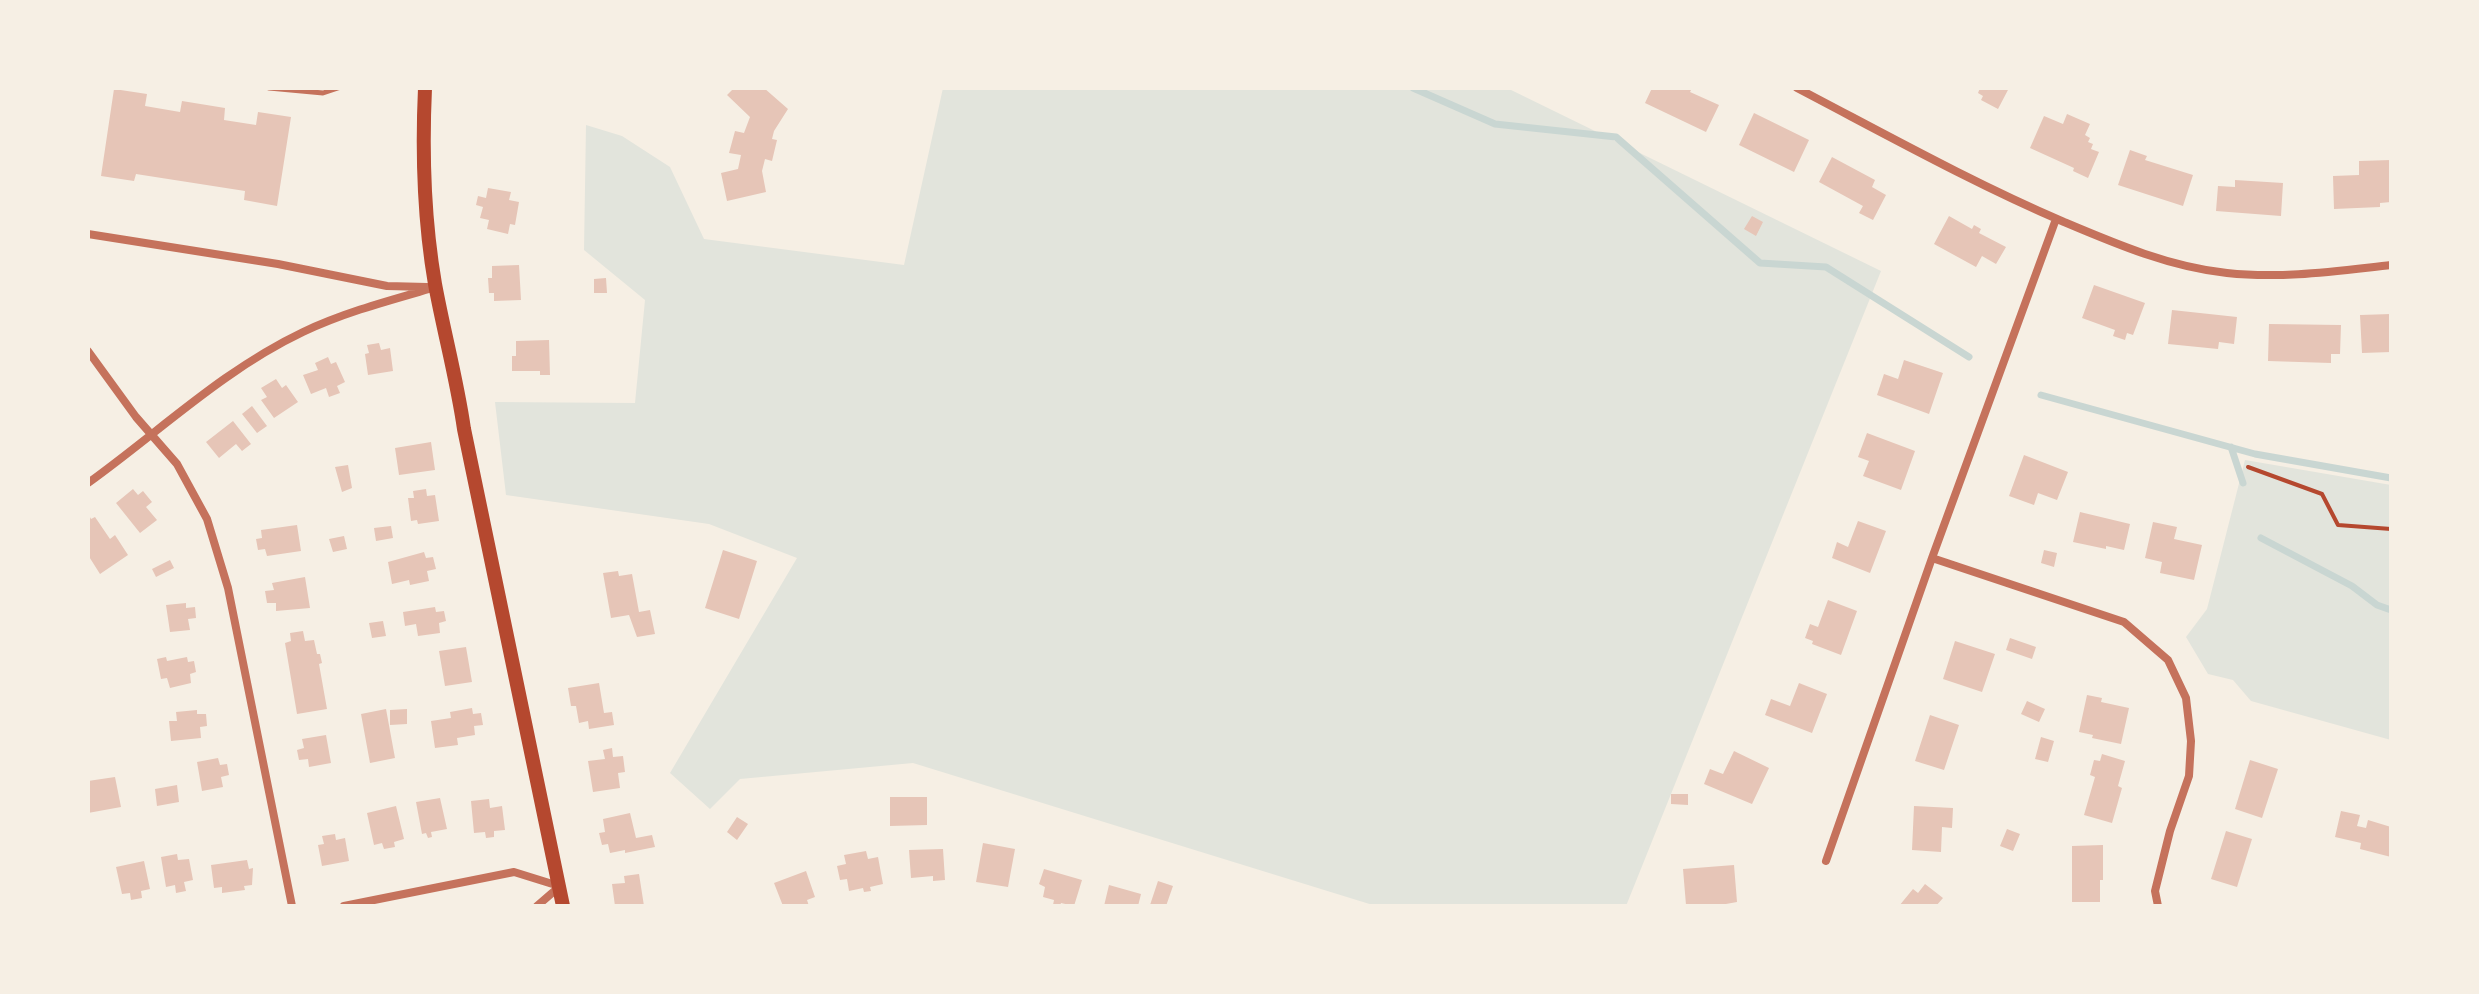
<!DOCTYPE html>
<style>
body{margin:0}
#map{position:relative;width:2479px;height:994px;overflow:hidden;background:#f6efe4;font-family:Lato,sans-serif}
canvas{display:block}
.frame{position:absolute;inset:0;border:90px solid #f6efe4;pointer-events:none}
</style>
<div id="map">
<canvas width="2479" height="994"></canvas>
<div class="frame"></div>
</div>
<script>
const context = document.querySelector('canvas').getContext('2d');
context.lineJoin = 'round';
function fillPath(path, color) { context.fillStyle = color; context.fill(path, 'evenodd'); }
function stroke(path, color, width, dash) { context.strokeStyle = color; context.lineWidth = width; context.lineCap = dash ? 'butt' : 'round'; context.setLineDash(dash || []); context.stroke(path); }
const green = new Path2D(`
 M943,88h564l374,183 -255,635h-250l-463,-143 -173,16 -30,30 -40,-36 127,-215 -88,-34 -203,-29 -11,-93 140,1 10,-103 -61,-50 2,-125 36,11 48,31 34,72 200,26z
 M2245,460l146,25v255l-140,-39 -18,-21 -25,-6 -22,-37 21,-28z`);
const stream = new Path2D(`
 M1413,88l82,36 121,13 144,126 66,4 143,90
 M2041,395l214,59 136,24
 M2231,447l12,36
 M2261,538l91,48 25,19 14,5`);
const building = new Path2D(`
 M734,88h30l24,21 -14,22 -2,8 5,1 -5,21 -7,-2 -3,12 4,21 -39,9 -6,-28 17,-4 3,-14 -12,-2 6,-22 9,2 6,-16 -23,-22z
 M1652,88h40l-2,4 29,13 -13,27 -61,-29z
 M1980,88h29l-11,21 -17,-9 2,-4 -5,-3z
 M114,89l33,5 -2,12 35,6 2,-11 43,7 -1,12 32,5 2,-13 33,5 -14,89 -33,-6 1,-9 -109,-17 -2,7 -33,-5z
 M1754,113l55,27 -15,32 -55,-27z
 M2067,114l23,10 -5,11 5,3 -2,4 5,2 -2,5 8,3 -11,26 -15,-7 1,-3 -44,-20 14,-32 19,8z
 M2130,150l17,6 -2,4 48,15 -10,31 -65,-21z
 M1832,157l43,23 -3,7 14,8 -13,25 -14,-7 4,-7 -44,-24z
 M2391,160v42l-11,1v4l-46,2 -1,-33 26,-1v-14z
 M2235,180l48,3 -2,33 -65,-5 2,-25 17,1z
 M488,188l23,4 -2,8 10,2 -4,23 -5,-1 -2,10 -21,-5 2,-9 -9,-2 3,-11 -7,-2 2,-9 8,2z
 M1752,216l11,6 -7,14 -12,-7z
 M1949,216l23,13 2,-4 7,4 -2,4 27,14 -10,17 -14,-8 -6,11 -42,-23z
 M519,265l2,35 -27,1v-8h-5l-1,-15h4v-12z
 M606,278l1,15h-13v-14z
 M2094,285l51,18 -12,32 -6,-2 -2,7 -12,-4 2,-6 -33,-12z
 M2172,310l65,7 -3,27 -15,-2 -1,7 -50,-5z
 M2391,314v38l-29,1 -2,-38z
 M2269,324l72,1 -1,29h-9v9l-63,-2z
 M549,340l1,35h-10v-4h-28v-15h4v-15z
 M379,343l2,7 9,-2 3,23 -25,4 -3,-21 4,-1 -2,-8z
 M328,357l3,7 5,-2 9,20 -8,4 3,7 -11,4 -3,-9 -15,6 -8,-19 15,-5 -3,-7z
 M1904,360l39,13 -14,41 -52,-19 7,-21 14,5z
 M276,379l6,9 4,-3 12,17 -24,16 -13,-18 6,-3 -6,-9z
 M252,406l15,20 -10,7 -15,-19z
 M233,421l18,23 -9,7 -6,-7 -17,14 -13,-16z
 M1867,433l48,18 -14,39 -38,-14 6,-15 -11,-4z
 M431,442l4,28 -36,5 -4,-27z
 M2024,455l44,17 -11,28 -19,-7 -4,12 -25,-9z
 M348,465l4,23 -10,4 -7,-25z
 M133,489l5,6 5,-4 9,11 -6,5 11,13 -17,13 -24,-30z
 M426,489l1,7 8,-1 4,26 -21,3 -1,-4 -6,1 -3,-23h6l-1,-7z
 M2080,512l50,12 -6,26 -18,-4v3l-33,-7z
 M88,513l3,6 4,-2 15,22 5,-4 13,20 -28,19 -12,-19z
 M1858,521l28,10 -16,42 -38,-15 5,-16 11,5z
 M2153,522l24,5 -3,12 28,6 -8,35 -34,-7 2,-11 -17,-4z
 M297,525l4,26 -34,5 -2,-7 -7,1 -2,-11 6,-1 -1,-8z
 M391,526l2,12 -17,3 -2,-13z
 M344,536l3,13 -14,3 -4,-13z
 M723,550l34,11 -18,58 -34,-11z
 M2044,550l13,3 -3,14 -13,-4z
 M424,552l2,6 7,-1 3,12 -9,2 2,10 -19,4 -1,-5 -17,4 -4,-22z
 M170,560l4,8 -18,9 -4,-8z
 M618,571l1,5 13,-2 7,38 11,-2 5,24 -18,3 -8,-22 -18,3 -8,-45z
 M305,577l5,31 -34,3v-8h-9l-2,-12 9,-1 -2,-7z
 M1828,600l29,11 -16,44 -29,-11 1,-3 -8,-3 5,-14 8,3z
 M186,603v5l9,-1 1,11 -8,1 2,11 -20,2 -4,-27z
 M435,607l1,5 8,-1 2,10 -7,2 1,10 -22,3 -2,-12 -11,2 -2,-14z
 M383,621l3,15 -14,2 -3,-15z
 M303,631l2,10 9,-1 3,14h3l2,9 -3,1 8,45 -30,5 -12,-71 6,-2 -1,-8z
 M2010,638l26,9 -4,12 -26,-9z
 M1955,641l40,13 -13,38 -39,-13z
 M466,647l6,35 -27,4 -6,-35z
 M166,657l1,4 20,-4 1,5 6,-1 2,11 -6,2 1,9 -21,5 -3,-10 -6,1 -4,-20z
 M599,683l5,30 8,-1 2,13 -25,4 -1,-8 -9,2 -3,-17h-5l-3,-18z
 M1799,683l28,11 -15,39 -47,-18 6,-16 19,7z
 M2087,695l15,3 -1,4 28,6 -8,36 -29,-6 1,-3 -14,-3z
 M2027,701l18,8 -6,13 -18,-8z
 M472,708l1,6 8,-1 2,12 -9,1 1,9 -18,3 1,7 -23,3 -4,-27 20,-3 -1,-6z
 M386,709l9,49 -25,5 -9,-49z
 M407,709v15l-17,1v-15z
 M197,710v4h9l1,12 -7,1 1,11 -30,3 -2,-20h8l-1,-9z
 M1930,715l29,10 -15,45 -29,-9z
 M326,735l5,28 -22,4 -1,-8 -9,1 -2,-10 7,-2 -2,-9z
 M2041,737l13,4 -6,21 -13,-3z
 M612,748l1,9 10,-1 2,16 -7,1 2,15 -27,4 -5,-31 17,-2 -2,-9z
 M1734,751l35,17 -17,36 -48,-20 6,-15 13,5z
 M2102,754l23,7 -7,25 4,2 -10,35 -28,-8 11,-38 -5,-2 4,-15 6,1z
 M218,758l2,7 7,-1 2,11 -8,2 2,10 -21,4 -5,-29z
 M2250,760l28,9 -16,49 -27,-9z
 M115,777l6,30 -33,6v-32z
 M177,785l2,17 -22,4 -2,-17z
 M1671,794h17v11l-17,-1z
 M890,797h37v28l-37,1z
 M440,798l7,31 -16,3 1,5 -4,1 -2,-5 -4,1 -6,-32z
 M489,799l1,9 12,-2 3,24 -11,1v6l-8,1 -1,-6 -11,1 -3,-32z
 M396,806l8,33 -10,3 1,5 -11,2 -2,-6 -8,2 -7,-32z
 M1914,806l39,2 -1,20 -10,-1 -1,25 -29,-2z
 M2341,811l19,4 -3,11 9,2 2,-8 23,7v30l-31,-8 1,-6 -26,-6z
 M630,813l6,25 16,-3 3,12 -30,6v-3l-15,3 -2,-9 -6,1 -3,-12 6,-1 -2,-13z
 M737,817l11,7 -11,16 -10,-8z
 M2007,829l13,5 -7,17 -13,-5z
 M2226,831l26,8 -15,48 -26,-8z
 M335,834l1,6 9,-2 4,23 -27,5 -4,-21 6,-1 -2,-8z
 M983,843l32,6 -7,38 -32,-5z
 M2103,845v35h-3v22h-28v-56z
 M943,849l2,31 -12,1v-5l-22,2 -2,-28z
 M866,851l2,8 10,-2 5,27 -13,3 1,4 -7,1 -1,-4 -14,3 -2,-12 -7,1 -3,-14 9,-2 -2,-9z
 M177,854l1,6 11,-1 4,21 -9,2 2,9 -10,2 -1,-8 -9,2 -5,-30z
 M247,860l2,9 4,-1 -1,17 -8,1 1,4 -23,3v-6l-8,1 -3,-23z
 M144,861l6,28 -9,2 1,7 -11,2 -1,-7 -8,1 -6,-27z
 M1734,865l3,37 -11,2v2l-40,-1 -3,-36z
 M1044,869l38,11 -8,26 -13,-3 -1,3h-4l-3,-1 1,-5 -11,-3 2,-10 -6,-3z
 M806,871l9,26 -8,3 2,6h-26l-9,-23z
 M639,874l5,32h-29l-3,-22 13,-1 -1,-7z
 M1158,881l15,5 -7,20 -16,-1z
 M1925,884l18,14 -7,8h-37l14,-17 5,4z
 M1109,885l32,9 -3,12h-34z`);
const path = new Path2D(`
 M2248,467l74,27 16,31 53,4`);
const service = new Path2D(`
 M269,88l54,5 15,-5`);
const minor = new Path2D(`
 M1797,88c88,46 176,95 267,134 52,22 106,45 163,51 55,6 109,-2 164,-8
 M88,234l190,30 109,22 40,1
 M88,351l48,66 41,47 30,55 21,69 64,318
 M88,483c71,-51 135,-113 215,-151 42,-20 88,-32 133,-45
 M1932,558l192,64 44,38 18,38 5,43 -2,35 -19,55 -15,60 3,15
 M1826,861l106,-303 124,-339
 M344,906l170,-34 45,14
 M537,906l22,-19`);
const secondary = new Path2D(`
 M425,88c-3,65 -1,132 10,196 9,49 22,96 29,145l99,477`);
fillPath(green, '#e2e4dc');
stroke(stream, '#c9d6d2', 7);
fillPath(building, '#e6c5b7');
stroke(path, '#b5482f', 4);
stroke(service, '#c5725c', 5);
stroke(minor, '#c5725c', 8);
stroke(secondary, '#b5482f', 14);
</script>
